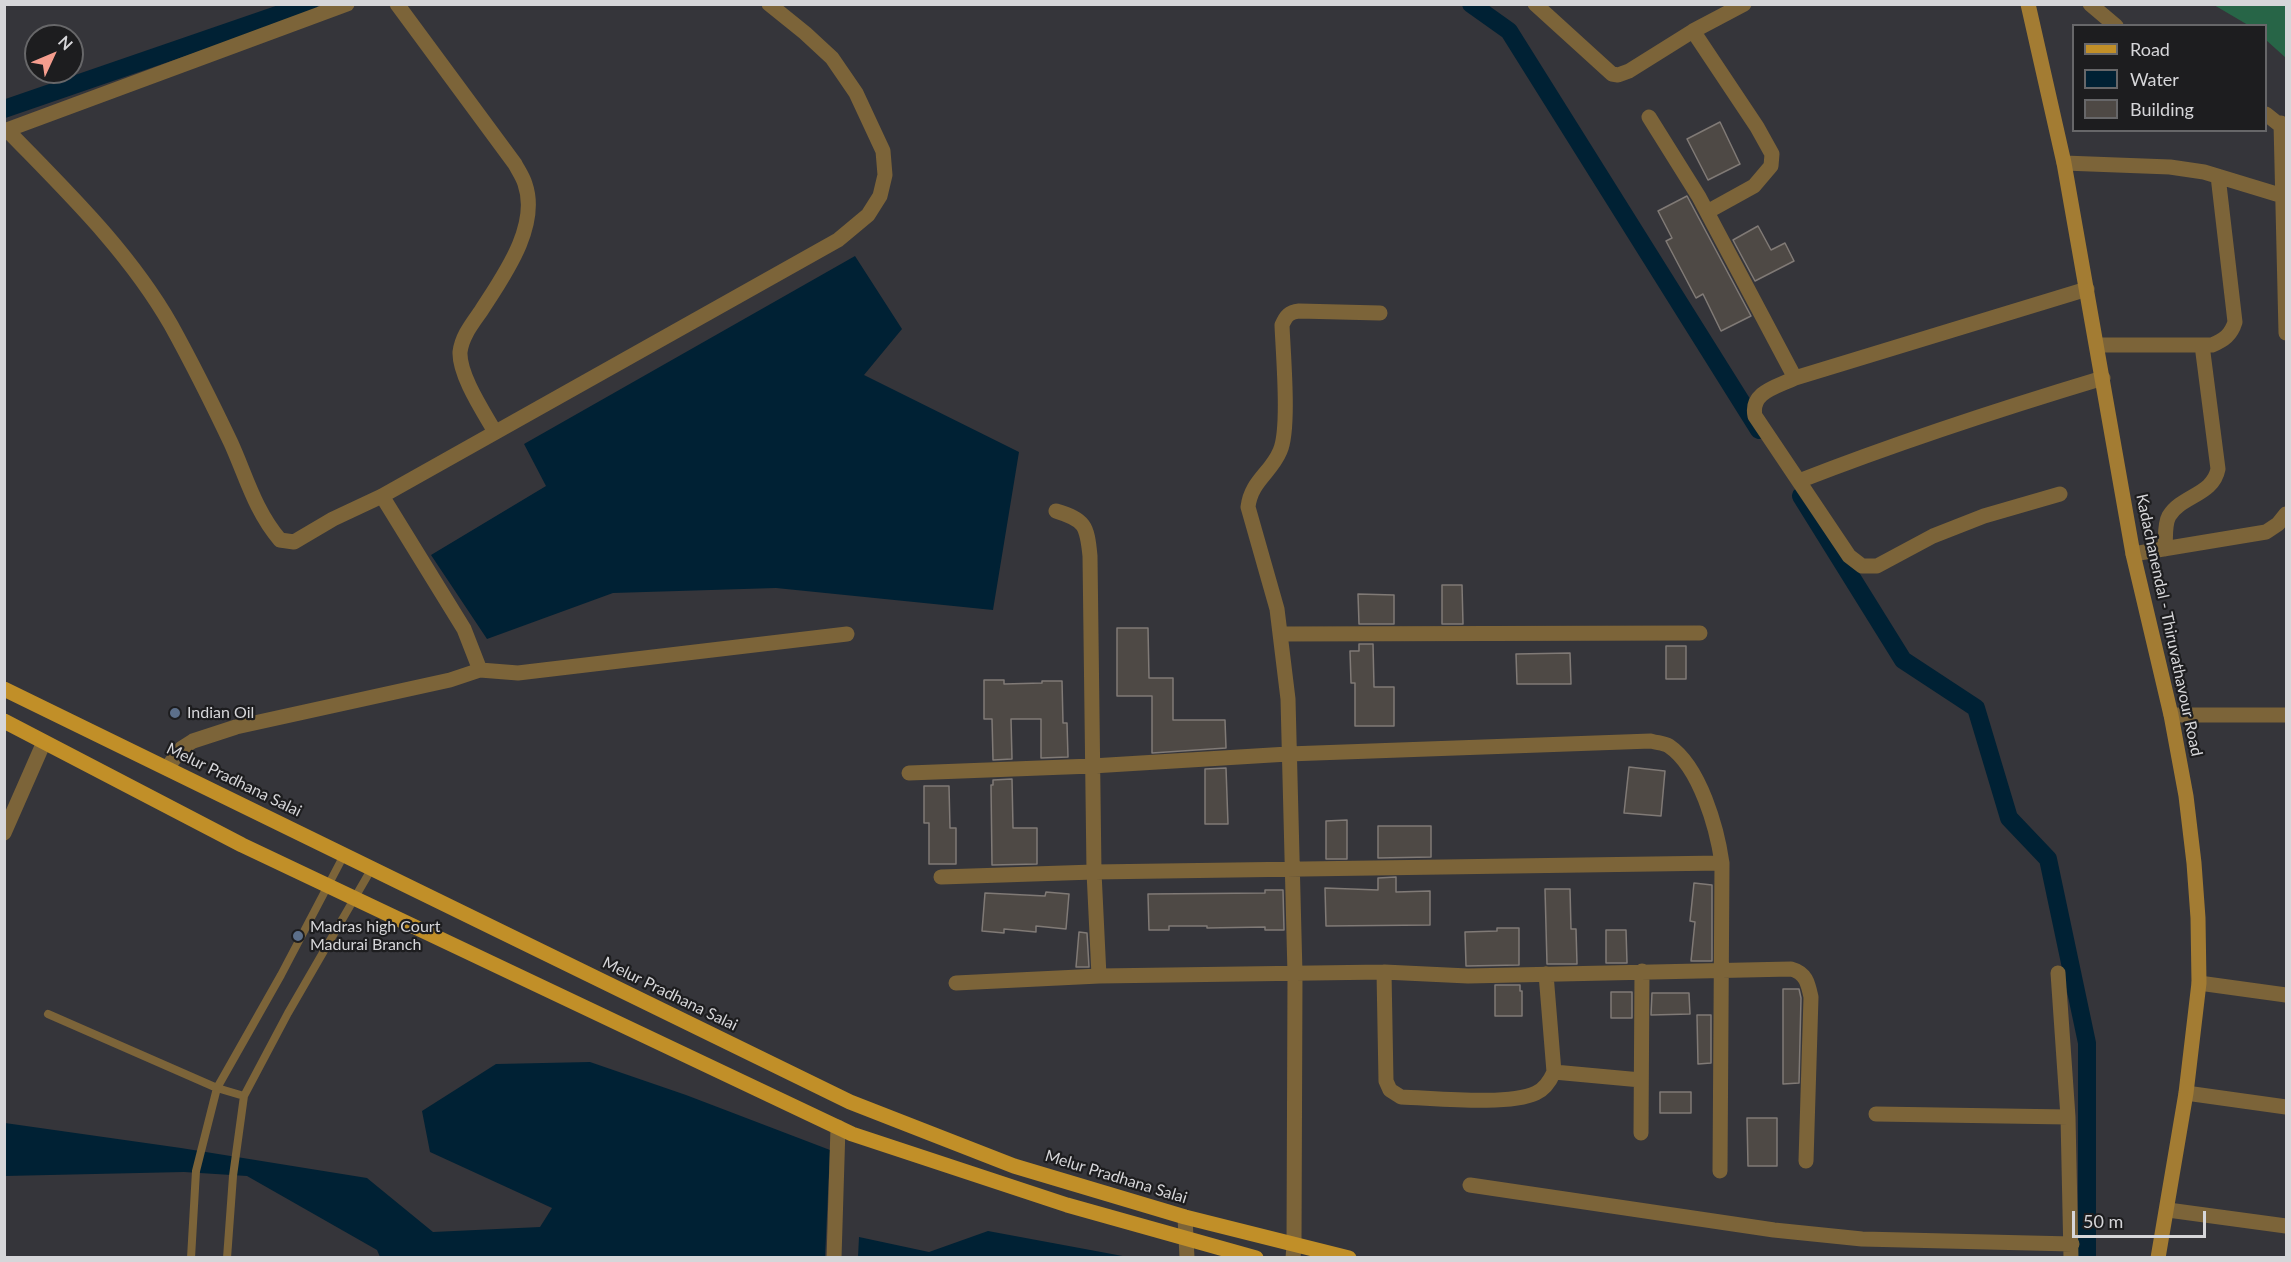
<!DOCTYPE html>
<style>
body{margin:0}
#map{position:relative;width:2291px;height:1262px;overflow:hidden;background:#35353a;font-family:Lato,sans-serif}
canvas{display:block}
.frame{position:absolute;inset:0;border:6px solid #d6d6d9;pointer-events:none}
.legend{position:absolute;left:2072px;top:24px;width:195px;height:108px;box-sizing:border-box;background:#1d1d1f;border:2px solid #676769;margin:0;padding:8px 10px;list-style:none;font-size:18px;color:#d6d6d9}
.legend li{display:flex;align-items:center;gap:12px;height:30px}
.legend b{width:30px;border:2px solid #676769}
.north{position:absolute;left:24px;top:24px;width:60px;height:60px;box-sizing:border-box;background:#1d1d1f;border:2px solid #676769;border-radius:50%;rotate:46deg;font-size:16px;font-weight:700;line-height:24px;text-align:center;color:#d6d6d9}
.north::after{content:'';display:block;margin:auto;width:21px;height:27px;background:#f59d8e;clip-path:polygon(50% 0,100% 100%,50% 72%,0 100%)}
.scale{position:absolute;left:2072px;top:1211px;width:134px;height:27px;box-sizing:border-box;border:3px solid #d6d6d9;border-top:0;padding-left:8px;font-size:18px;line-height:21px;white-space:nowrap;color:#d6d6d9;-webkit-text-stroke:4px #1d1d1f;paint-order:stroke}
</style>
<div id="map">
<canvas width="2291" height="1262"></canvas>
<div class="frame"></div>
<ul class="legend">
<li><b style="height:8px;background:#c18f28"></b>Road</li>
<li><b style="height:16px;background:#002134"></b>Water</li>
<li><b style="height:16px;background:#4e4945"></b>Building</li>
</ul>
<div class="north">N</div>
<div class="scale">50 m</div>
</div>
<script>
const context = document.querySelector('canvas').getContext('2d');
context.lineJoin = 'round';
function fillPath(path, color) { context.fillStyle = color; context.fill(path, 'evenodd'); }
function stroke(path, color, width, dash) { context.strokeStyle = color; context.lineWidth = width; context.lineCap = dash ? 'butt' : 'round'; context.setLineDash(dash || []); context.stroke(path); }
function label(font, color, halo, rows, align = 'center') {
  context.font = font + ' Lato,sans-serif'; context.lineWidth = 4.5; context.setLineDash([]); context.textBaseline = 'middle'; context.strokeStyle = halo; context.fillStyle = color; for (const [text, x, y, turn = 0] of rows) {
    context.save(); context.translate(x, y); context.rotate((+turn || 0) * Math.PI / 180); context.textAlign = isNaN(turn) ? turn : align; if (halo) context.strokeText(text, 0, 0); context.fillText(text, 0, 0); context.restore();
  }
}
const green = new Path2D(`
 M2214,5h72v53l-20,-18v-14l-18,-1z`);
const water = new Path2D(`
 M855,256l47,73 -38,46 155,77 -26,158 -217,-22 -163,5 -126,46 -56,-84 115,-69 -22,-42z
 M590,1062l96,33 144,55 -5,108 -445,-1 -3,-7 -130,-74 -63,-4 -179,4v-53l176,25 186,30 66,54 107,-5 12,-19 -122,-56 -8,-41 74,-47z
 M988,1231l140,26h-270l1,-20 70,15z`);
const canal = new Path2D(`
 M1471,4l38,27 250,399
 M4,109l305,-105
 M1801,496l102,164 73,48 33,110 39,41 39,184v215`);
const building = new Path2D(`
 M1720,122l20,42 -32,16 -21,-41z
 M1687,196l64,120 -30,15 -18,-37 -7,4 -30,-57 6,-3 -14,-27z
 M1758,226l13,24 14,-7 9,18 -39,20 -22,-41z
 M1442,585h20l1,39h-21z
 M1358,594l36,1v29h-35z
 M1117,628h31l1,50h24v42h52l1,28 -74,5v-57h-35z
 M1359,644h14l1,43h20v39h-39v-43h-4l-1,-32h9z
 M1666,646h20v33h-20z
 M1570,653l1,31h-54l-1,-30z
 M984,680h20v4l38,-1v-2h20l1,42h4l1,34 -27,1v-39h-30l1,40 -19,1 -1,-41h-8z
 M1629,767l36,4 -4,45 -37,-3z
 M1226,768l2,56h-23v-55z
 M1012,779l1,49h24v36l-45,1 -1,-80h2v-5z
 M924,786h25l1,42h6v36h-27v-41h-5z
 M1347,820v39h-21v-38z
 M1378,826h53v31l-53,1z
 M1396,877v15l34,-1v34l-104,1 -1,-38 53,2v-12z
 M1694,883l18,2v76h-21l4,-39 -5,-1z
 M1545,889h25l1,40h5l1,35h-30z
 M1265,890h18l1,40h-19v-3l-58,1v-2h-38v4h-20l-1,-36 117,-1z
 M1046,892l23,2 -3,35 -30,-3v6l-32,-3v4l-22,-2 3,-38 60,3z
 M1497,928h22v37l-53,1 -1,-34 32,-1z
 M1606,930h20l1,33h-21z
 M1079,932l8,1 2,34h-13z
 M1495,985h25v6h2v25h-27z
 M1783,989h16l2,9 -2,85 -16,1z
 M1611,992h21v26h-21z
 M1652,993h37l1,21 -39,1z
 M1697,1015h14v48l-13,1z
 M1660,1092h31v21h-31z
 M1747,1118h30v48h-29z`);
const lane = new Path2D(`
 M48,1014l169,74 27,8
 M191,1258l5,-87 21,-83 64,-113 63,-120
 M227,1258l6,-82 11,-80 44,-83 84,-145`);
const street = new Path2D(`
 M397,4l118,160c3,6 8,13 10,20 15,43 -23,94 -44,127 -9,13 -19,25 -21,41 -1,23 23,59 35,80
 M1535,4l77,70 6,1 11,-4 64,-40 64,96 15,27 -1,12 -17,20 -47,26
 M2090,4l26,22
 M1693,31l51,-27
 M2266,114l20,16
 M1649,117l50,80 96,181c-18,9 -45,14 -40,38l94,140 13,10h15l56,-30 51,-20 76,-22
 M2281,123l5,210
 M7,130c59,61 121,120 164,195 21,38 41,78 60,118 15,33 24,68 49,97l14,2 39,-23 49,-23 456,-256 30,-25 12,-19 5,-21 -2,-24 -27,-58 -24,-35 -27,-25 -36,-29
 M4,131l343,-127
 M2064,163l106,4 34,5 79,24
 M2097,345h115c12,-5 19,-10 23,-23l-17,-146
 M1795,378l292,-89
 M1799,481c100,-39 201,-72 304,-103
 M1056,511c29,9 31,14 34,45l4,316 5,104
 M2165,549c1,-10 -1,-24 4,-33 13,-21 44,-21 49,-47l-16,-124
 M2133,554l133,-22 12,-8 8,-10
 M1281,634l419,-1
 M480,670l38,3 329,-39
 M2171,715h115
 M167,768l15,-20 11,-7 43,-14 214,-47 30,-10 -16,-41 -82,-133
 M909,773l183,-7 196,-12 363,-13c6,2 13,2 18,5 31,21 48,82 53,117l-2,308
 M4,833l40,-91
 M941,877l153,-5 628,-9
 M1384,972l2,109 4,9 11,7c34,1 107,9 135,-4 9,-4 14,-12 18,-21l-8,-98
 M2058,973l10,144 3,141
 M956,983l143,-7 285,-4 84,4 323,-7c15,4 17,14 20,28l-5,164
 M2199,983l87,12
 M1554,1072l87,8
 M2186,1093l100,14
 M1876,1114l192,3
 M1641,1133l1,-162
 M1470,1185l304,45 88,9 210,5
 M2168,1210l118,16
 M1185,1217l2,41
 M834,1258l4,-131
 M1293,1258l1,-13 1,-271 -7,-275 -11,-90 -29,-102c3,-26 23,-34 32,-56 10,-22 3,-98 2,-126 4,-9 7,-13 17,-14l81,2`);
const secondary = new Path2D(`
 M2028,4l36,159 69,391 38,161 15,81 8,67 4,55 1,65 -13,110 -28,165`);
const primary = new Path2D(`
 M4,689l846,413 164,64 171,51 164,41
 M4,721l238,124 610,289 215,71 189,53`);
const markers = [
 [175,713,6,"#5c6f8a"],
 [298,936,6,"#5c6f8a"]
];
const streetNames = [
 ["Kadachanendal - Thiruvathavour Road",2169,625,78],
 ["Melur Pradhana Salai",234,780,26],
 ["Melur Pradhana Salai",670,994,26],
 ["Melur Pradhana Salai",1116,1177,17]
];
const poiNames = [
 ["Indian Oil",187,713],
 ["Madras high Court",310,927],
 ["Madurai Branch",310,945]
];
fillPath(green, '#276547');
fillPath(water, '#002134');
stroke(canal, '#002134', 18);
fillPath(building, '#4e4945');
stroke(building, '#807a76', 1.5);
stroke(lane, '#7c6439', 8);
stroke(street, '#7c6439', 15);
stroke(secondary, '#a37c33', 15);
stroke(primary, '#c18f28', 15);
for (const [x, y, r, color] of markers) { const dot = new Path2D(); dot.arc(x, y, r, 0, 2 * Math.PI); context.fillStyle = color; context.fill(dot); stroke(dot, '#1d1d1f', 2); }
label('16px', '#d6d6d9', '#1d1d1f', streetNames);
label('16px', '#d6d6d9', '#1d1d1f', poiNames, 'left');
</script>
